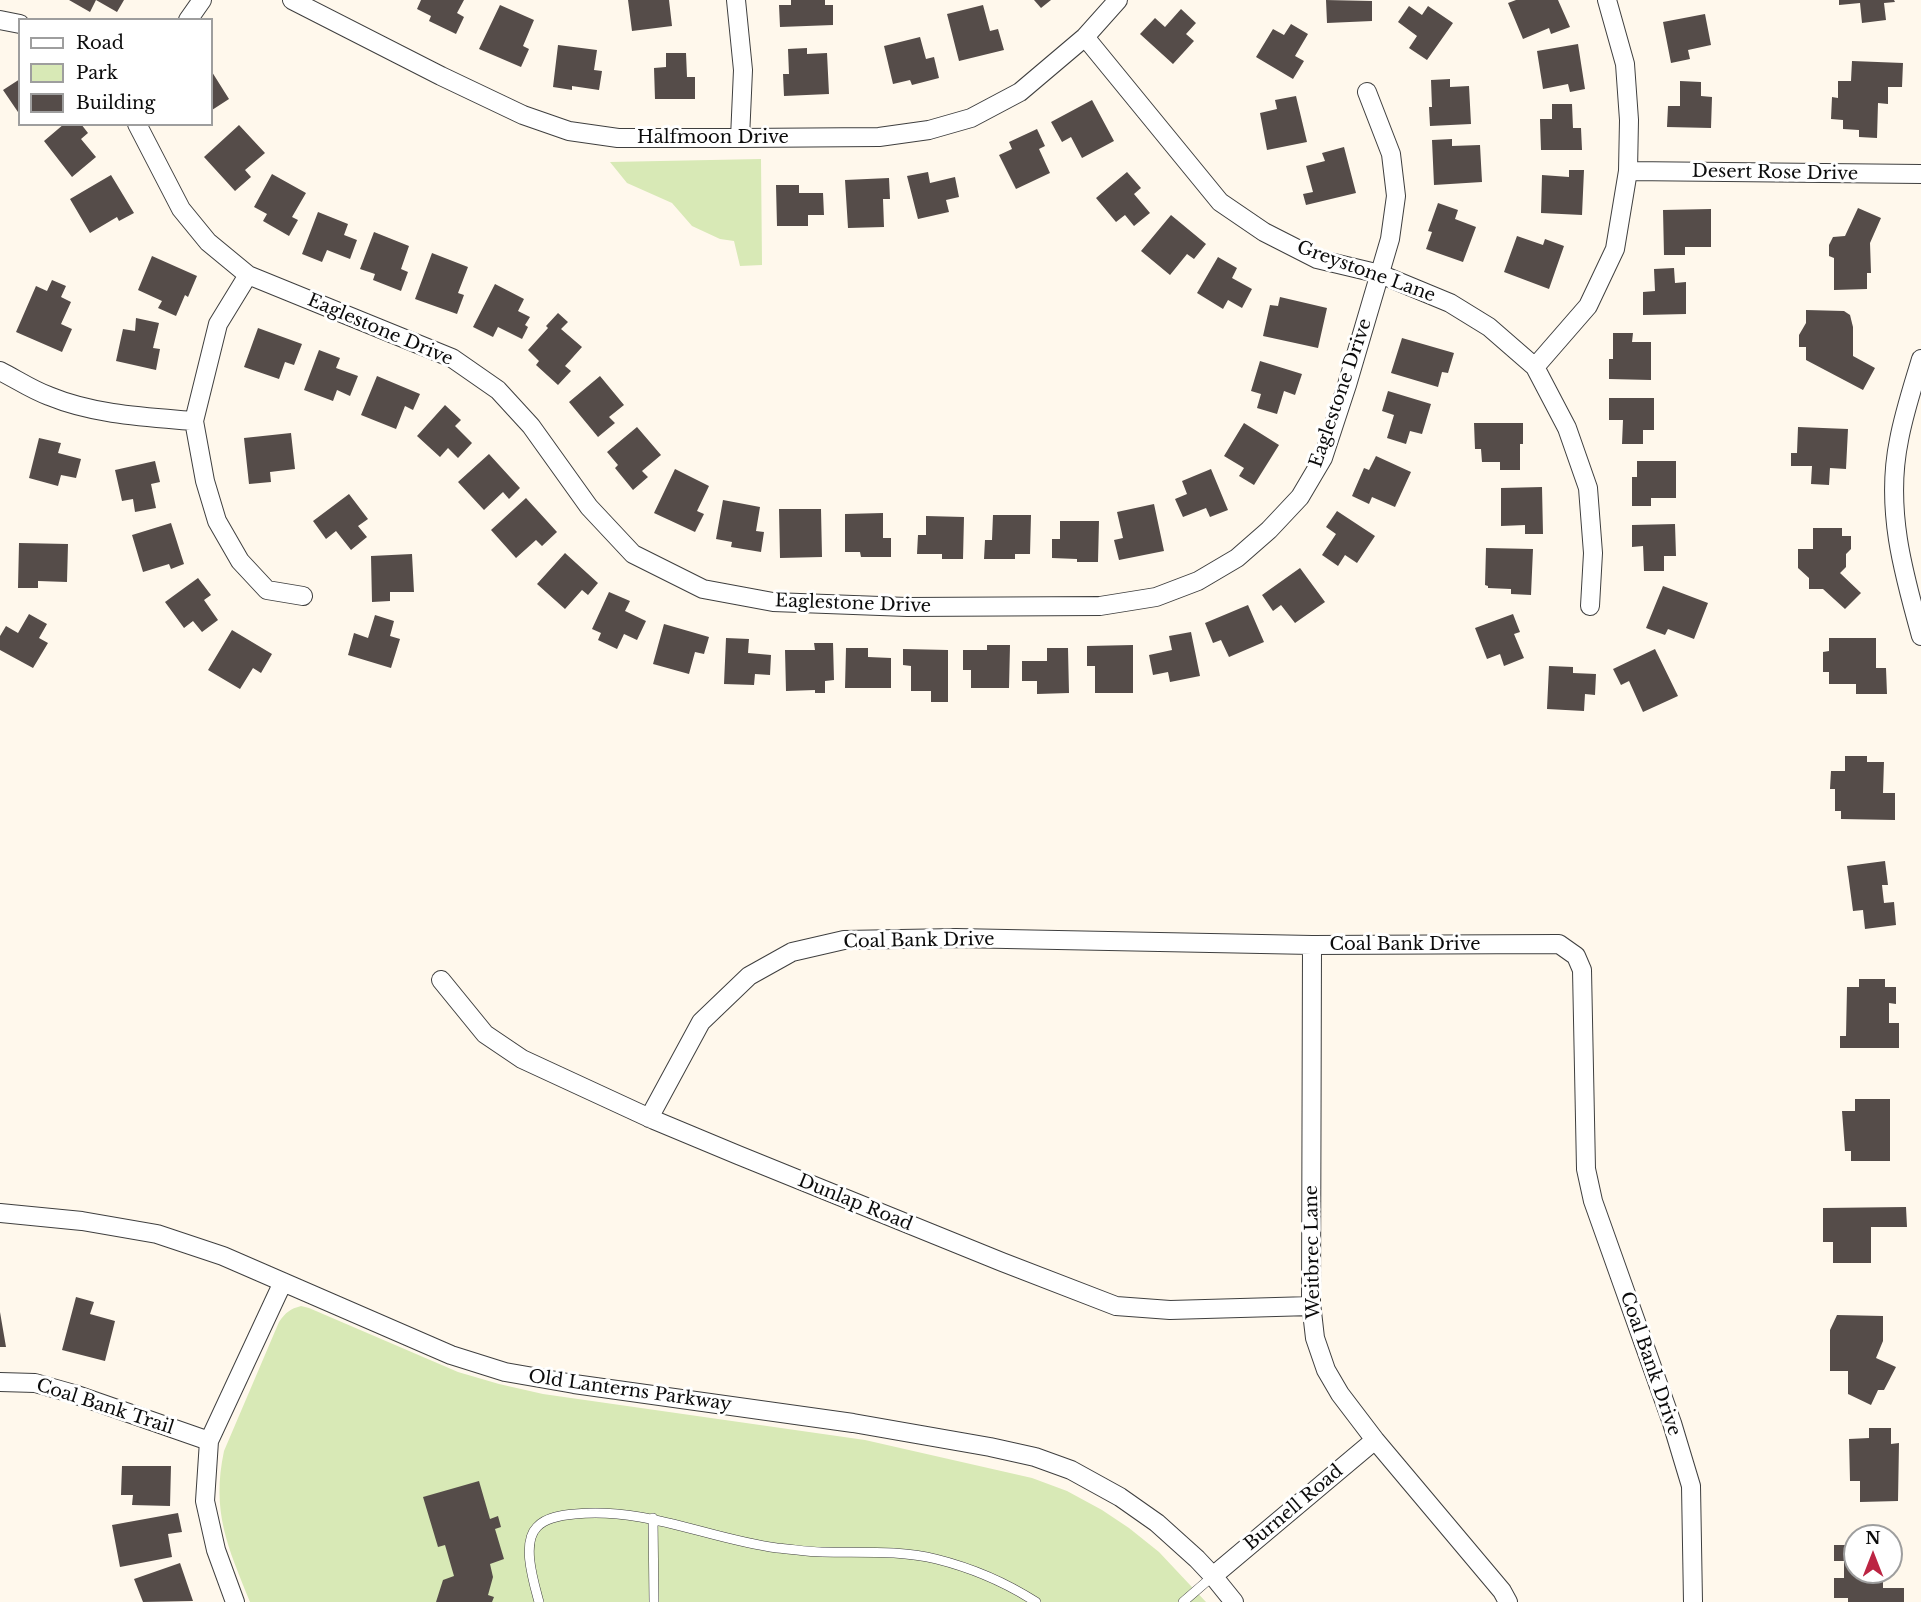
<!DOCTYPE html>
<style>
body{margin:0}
#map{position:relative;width:1921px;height:1602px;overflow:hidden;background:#fff8ec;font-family:"Libre Baskerville",serif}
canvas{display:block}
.legend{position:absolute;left:18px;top:18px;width:195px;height:108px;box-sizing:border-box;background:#fff;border:2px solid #9e9e9e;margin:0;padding:8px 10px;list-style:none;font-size:18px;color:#0c0c0c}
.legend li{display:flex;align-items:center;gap:12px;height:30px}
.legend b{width:30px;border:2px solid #9e9e9e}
.north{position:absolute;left:1843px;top:1524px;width:60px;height:60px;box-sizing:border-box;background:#fff;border:2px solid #9e9e9e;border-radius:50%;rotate:0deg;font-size:16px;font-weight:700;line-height:24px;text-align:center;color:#0c0c0c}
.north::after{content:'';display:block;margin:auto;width:21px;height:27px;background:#bc2543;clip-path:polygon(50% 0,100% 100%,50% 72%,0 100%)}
</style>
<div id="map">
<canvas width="1921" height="1602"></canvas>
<ul class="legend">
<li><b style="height:8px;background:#fff"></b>Road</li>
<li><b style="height:16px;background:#d8e9b6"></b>Park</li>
<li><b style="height:16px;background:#554c49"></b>Building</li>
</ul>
<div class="north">N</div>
</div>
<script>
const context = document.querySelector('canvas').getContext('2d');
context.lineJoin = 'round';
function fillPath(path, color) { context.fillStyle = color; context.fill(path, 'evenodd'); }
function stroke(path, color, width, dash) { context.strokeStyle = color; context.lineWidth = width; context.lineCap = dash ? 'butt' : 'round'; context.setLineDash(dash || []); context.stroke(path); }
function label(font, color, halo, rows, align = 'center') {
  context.font = font + ' "Libre Baskerville",serif'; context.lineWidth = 6; context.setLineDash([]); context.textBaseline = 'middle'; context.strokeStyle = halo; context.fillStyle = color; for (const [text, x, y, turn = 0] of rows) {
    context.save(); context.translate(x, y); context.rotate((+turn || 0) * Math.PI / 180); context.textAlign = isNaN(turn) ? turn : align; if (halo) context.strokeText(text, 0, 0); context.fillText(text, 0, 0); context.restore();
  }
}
const green = new Path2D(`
 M761,159l1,106 -22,1 -6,-25 -14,-2 -28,-13 -20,-23 -45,-20 -17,-21z
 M301,1306l8,2 149,64 41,12 44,10 322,46 167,38 35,13 35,19 27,18 30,24 47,50h-956c-22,-55 -39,-90 -26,-151l55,-129c7,-10 11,-13 22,-16z`);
const building = new Path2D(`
 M69,0h55l-7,12 -21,-12 -6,12z
 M421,0h43l-7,13 7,4 -8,17 -27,-13 2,-5 -14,-7z
 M628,0h41l3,26 -40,5z
 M791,0h34v5h8v20l-53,2 -1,-22h12z
 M1034,0h17l-10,8z
 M1326,0l46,1v20l-45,2z
 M1516,0h42l12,27 -19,7 -2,-6 -26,11 -15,-36z
 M1839,0h55l1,2 -11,1 2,17 -24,3 -2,-20 -21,2z
 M500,5l34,15 -11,26 6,3 -8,18 -42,-18z
 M983,5l7,26 8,-2 6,21 -45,11 -12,-47z
 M1409,6l13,9 6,-9 25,17 -26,37 -18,-12 8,-12 -19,-14z
 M1181,9l15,14 -10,11 8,7 -21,23 -33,-30 15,-16 10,9z
 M1705,14l6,31 -23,5 2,9 -19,4 -8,-41z
 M1291,24l17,10 -13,22 9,5 -11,18 -37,-22 17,-28 11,6z
 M920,37l6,22 8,-2 5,21 -27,7 -2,-5 -17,4 -9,-38z
 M1578,44l7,45 -15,3 -2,-8 -25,5 -6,-38z
 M558,45l39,5 -3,20 8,1 -3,19 -27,-4v4l-19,-3z
 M807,48v6l20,-1 2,41 -45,2 -1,-22h6l-1,-25z
 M666,53h20l1,24h8v22h-40l-1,-31 12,-1z
 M1852,61l51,2 -1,24h-14v17l-10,-1 -1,35 -18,-1v-7l-16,-1v-9l-12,-1 1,-22 6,1v-17h13z
 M212,72l17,27 -17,11z
 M20,79v36l-17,-25z
 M1450,79v8l19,-1 2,38 -41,2 -1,-19h3l-1,-27z
 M1680,81l21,1v14l11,1 -1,31 -44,-1 1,-21h12z
 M1296,96l11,46 -40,8 -7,-37 17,-4 -2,-9z
 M1092,100l22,41 -32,17 -11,-21 -9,5 -11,-20z
 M1552,104h20l1,24h8l1,22h-41l-1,-31h12z
 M64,124h17l7,9 -7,6 15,18 -24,20 -28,-36z
 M239,125l26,28 -20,17 6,7 -16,14 -31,-34z
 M1037,129l8,17 -6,3 11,24 -34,16 -17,-34 13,-6 -3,-7z
 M1452,139v7l28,-1 2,37 -48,3 -2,-45z
 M1344,147l12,46 -50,12 -3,-11 10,-2 -7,-26 19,-5 -3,-8z
 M1569,170h15l-2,45 -41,-2 1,-38 27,2z
 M928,172l2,11 25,-6 4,20 -13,3 3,12 -31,7 -11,-43z
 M1127,172l14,16 -7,6 16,19 -16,13 -9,-11 -9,7 -20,-24z
 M272,174l34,19 -14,24 6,3 -9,16 -26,-15 4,-7 -13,-7z
 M111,175l23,38 -15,8 -2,-4 -27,16 -20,-34z
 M889,178l1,21h-7l1,28 -36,1 -3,-48z
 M776,185h23v8h24l1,22h-16v11h-31z
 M1438,203l20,7 -3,9 21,8 -13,35 -37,-13 6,-17 -4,-1z
 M1858,208l23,10 -11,25 1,30h-4v16l-33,1v-32l-5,-2v-11l4,-8 12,-1z
 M1711,209v38h-26v8h-21l-1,-45z
 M318,212l30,12 -4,11 13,5 -7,19 -23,-9 -5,12 -20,-8z
 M1171,215l35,29 -12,15 -7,-5 -17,21 -29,-24z
 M374,232l35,14 -8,23 7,3 -7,19 -28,-11 2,-6 -15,-5z
 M1517,236l26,9 2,-6 19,7 -15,43 -45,-17z
 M432,253l36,14 -10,26 6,2 -7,19 -42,-15z
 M152,256l45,20 -9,21 -3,-2 -9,21 -18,-8 4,-7 -24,-11z
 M1218,257l19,11 -5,10 20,11 -10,19 -14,-8 -5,9 -26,-16z
 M1674,268l1,15 11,-1v32l-43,1v-23l12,-1 -1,-22z
 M52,280l14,6 -5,11 10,5 -10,22 11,5 -10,23 -46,-20 20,-46 11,5z
 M495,284l29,15 -6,12 12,6 -5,8 3,2 -6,12 -24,-12 -5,10 -20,-10z
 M1280,297l47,11 -9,40 -55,-12 7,-31 8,1z
 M1806,310l38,1 6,4 3,12v29l22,12 -12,22 -57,-30v-13h-7v-12l7,-12z
 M558,313l10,9 -7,7 21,18 -17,19 6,5 -13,14 -22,-20 3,-4 -11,-11 20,-22 -2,-2z
 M136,318l23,5 -6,25 7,1 -4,21 -40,-9 7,-32 12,2z
 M258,328l44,16 -8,21 -9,-3 -6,17 -35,-12z
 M1613,333h20l-1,9h19v38l-42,-1v-20h4z
 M1402,338l52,15 -6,20 -6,-1 -4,15 -47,-14z
 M319,350l21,8 -4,10 22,8 -8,20 -13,-6 -4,11 -29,-11z
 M1260,361l42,13 -7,21 -11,-4 -7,23 -20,-6 4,-14 -10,-3z
 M377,376l43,18 -7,16 -8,-4 -9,23 -35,-14z
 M600,376l24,29 -15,12 6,6 -17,14 -29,-35z
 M1388,391l43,13 -9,30 -12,-3 -4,13 -19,-6 7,-23 -12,-4z
 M1609,398h45v32h-11v14h-21l1,-24h-14z
 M445,405l16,15 -6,6 17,17 -14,15 -10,-10 -8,9 -23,-21z
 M1244,423l35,22 -25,40 -15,-9 5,-8 -20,-12z
 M1474,423h49v21h-3v26h-20v-8h-18l-1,-13h-6z
 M637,427l24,28 -19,16 6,6 -15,13 -18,-22 3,-3 -11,-13z
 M1798,427l50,2 -2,40 -16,-1 -1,17 -18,-1 1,-18h-21v-13h6z
 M291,433l4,36 -25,3 1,10 -22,2 -5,-46z
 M39,438l22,5 -3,10 23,6 -5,19 -15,-3 -3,11 -29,-8z
 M489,454l31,34 -11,11 -6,-7 -19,18 -26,-28z
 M1376,456l35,16 -16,35 -23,-10 -3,7 -17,-8 12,-28 5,2z
 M155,461l5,21 -9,2 5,24 -21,4 -2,-13 -11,2 -7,-31z
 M1637,461h39v37h-25v8h-19v-29h5z
 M675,469l34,17 -12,25 7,3 -9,18 -41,-19z
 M1211,469l17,41 -18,7 -4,-9 -23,9 -8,-18 12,-5 -5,-13z
 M1542,487l1,47h-18v-9l-24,1v-38z
 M349,494l19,25 -10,7 9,11 -16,13 -15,-19 -10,8 -13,-18z
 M526,498l31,34 -15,14 -6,-6 -20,18 -25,-28z
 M723,500l37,7 -4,24 8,1 -3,20 -30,-5 1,-5 -16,-3z
 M1154,504l10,47 -45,9 -5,-20 9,-2 -6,-26z
 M779,509h42l1,48 -42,1z
 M1337,511l38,25 -18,27 -12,-8 -7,11 -16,-11 14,-21 -10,-7z
 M883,513v25h8v19h-30l-1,-5h-15v-38z
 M993,515h38l-1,39h-15v5h-31l1,-19h7z
 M926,516l38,1 -1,42h-21v-5h-25l1,-19h8z
 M1060,521h39l-1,41h-21v-3l-25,-1v-19h8z
 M171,523l13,41 -13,5 -2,-5 -26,8 -11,-37z
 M1675,524l1,32h-12v15h-20l-1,-25 -11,1v-22z
 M1813,528h29v8h9v13l-5,5v13l-6,6 21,20 -16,16 -22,-20h-14v-11l-11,-10v-19h15z
 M19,543l49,1 -1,38 -29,-1v7h-20z
 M1486,548l47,1 -2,46 -20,-1v-5l-23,-1v-2l-3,-1z
 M565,553l33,30 -10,12 -6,-5 -17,19 -28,-25z
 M412,554l2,38h-24v9l-18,1 -1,-46z
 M1300,568l25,34 -30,21 -14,-18 -8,6 -11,-16z
 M198,578l13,17 -7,5 14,20 -16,12 -9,-11 -9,7 -19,-26z
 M1663,586l45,17 -14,36 -26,-10 -3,6 -19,-7z
 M609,592l21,9 -5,10 21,10 -9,19 -13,-6 -7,15 -19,-9 3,-7 -9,-4z
 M1248,605l16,37 -35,15 -8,-17 -8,3 -8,-20z
 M29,614l18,10 -8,14 9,5 -15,25 -33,-18v-14l6,-10 12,7z
 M1513,614l7,18 -6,2 10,24 -20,8 -4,-12 -13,5 -12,-31z
 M375,615l19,6 -4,15 10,3 -9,29 -43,-13 6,-22 14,5z
 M664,624l45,13 -5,17 -9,-2 -6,22 -36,-10z
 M232,630l40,24 -11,19 -8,-5 -13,21 -32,-19z
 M1191,632l9,44 -30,6 -2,-10 -15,3 -4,-20 23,-5 -3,-14z
 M726,638l23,1 -1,14 23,2 -1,20 -15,-1 -1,11 -30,-1z
 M1829,638h47v30h10l1,26h-31v-10h-27v-12h-6v-20l6,-1z
 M814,643h19l1,37 -9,1v12h-10v-3l-29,1 -1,-41h30z
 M987,645h23l-1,43h-38v-18h-8v-20h24z
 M1133,645v48h-38v-27h-8v-20z
 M846,648h22v9l23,1v30h-46z
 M1047,648h21l1,45 -32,1v-13h-15v-20h25z
 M903,649l45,1v52h-17v-11h-20v-25l-8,-1z
 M1655,649l23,47 -35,16 -14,-31 -8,4 -8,-16z
 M1549,666l24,1v6l23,1 -1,21 -10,-1 -1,17 -37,-2z
 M1845,756h22v6h17l-1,31h12v27l-54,-1v-8h-6v-22h-5l1,-18h14z
 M1885,861l3,24h-6l2,18 10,-1 2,23 -31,4 -2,-19 -10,1 -6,-45z
 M1859,979h26v8h11v17l-7,-1v20h10v25h-59v-12h6l1,-49h12z
 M1855,1099h35v62h-39v-10h-6l-3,-40h13z
 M1906,1207l1,20h-36v36h-38v-21h-10v-34z
 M76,1297l18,5 -4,12 25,7 -10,40 -43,-11z
 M0,1312l6,35h-6z
 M1837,1315l46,1v25l-7,17 20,9 -12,23h-6l-7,15 -23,-11v-23h-18v-41z
 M1869,1428h22v16l8,-1 -1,58 -38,1v-21h-10l-1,-42 20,-1z
 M122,1466h49l-1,40 -38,-1 1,-10h-12z
 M479,1481l11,38 8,-3 3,11 -6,2 9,30 -14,5 3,13 -5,18 6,2 -2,5h-56l7,-22 11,-4 -9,-31 -7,2 -15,-50z
 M178,1513l4,19 -14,2 4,23 -52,10 -8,-42z
 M1834,1545h21v27h28v16h21v14h-56v-4h-14v-20h10v-17h-10z
 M180,1563l13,38 -50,1 -9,-23z`);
const service = new Path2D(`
 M653,1518l1,84
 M539,1602c-5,-19 -18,-59 -2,-75 9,-10 26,-12 38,-13 72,-7 133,25 202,34 15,1 30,4 45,4 39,1 77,-2 114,7 36,9 69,23 100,43
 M1183,1602l30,-26`);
const minor = new Path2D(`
 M292,0l149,76 82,39 46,16 49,7h122l139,-1 50,-7 42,-12 49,-26 65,-55 33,-37
 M736,0l7,70 -3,68
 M0,20l20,4
 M188,20l14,-20
 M1085,37l135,165 44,30 53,27 63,15 70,29 39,24 46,40 32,61 21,60 5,65 -3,53
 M137,124l44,85 27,33 40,33 204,83 46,32 33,36 58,81 44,47 70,35 70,13 134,5 193,-1 56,-9 42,-16 39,-23 32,-28 31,-33 23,-39 24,-73 43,-146 6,-43 -5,-42 -24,-62
 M1628,171l293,3
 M248,275l-30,49 -24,97 11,60 12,40 23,40 27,29 36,6
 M1921,359c-8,27 -17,54 -22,81 -14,68 4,132 22,196
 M1535,367l53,-61 27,-57 13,-78 1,-51 -4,-56 -18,-64
 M0,371c16,8 32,19 49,25 46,19 97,21 145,25
 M1312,945l-1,358 4,35 11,32 14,24 35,46 127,151 6,11
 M441,980l44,54 37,25 132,61 84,35 264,107 114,44 54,4 141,-4
 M649,1118l52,-96 48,-46 43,-24 52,-12 112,-2 356,7 247,-1 17,12 6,14 4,199 7,32 79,222 19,63 2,116
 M0,1213l82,8 75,13 66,22 228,99 54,17 69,12 279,39 137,24 45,10 36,13 49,27 37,26 40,36 16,17 21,26
 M0,1382l35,1 39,11 135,47
 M1213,1576l162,-136
 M235,1602l-19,-52 -11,-49 4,-60 74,-159`);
const streetNames = [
 ["Halfmoon Drive",713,138],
 ["Desert Rose Drive",1775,173,1],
 ["Greystone Lane",1366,272,20],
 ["Eaglestone Drive",380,330,23],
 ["Eaglestone Drive",1341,393,-71],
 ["Eaglestone Drive",853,604,2],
 ["Coal Bank Drive",919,941,-1],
 ["Coal Bank Drive",1405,945],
 ["Dunlap Road",855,1203,22],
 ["Weitbrec Lane",1313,1252,-91],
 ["Coal Bank Drive",1650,1364,71],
 ["Old Lanterns Parkway",630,1391,8],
 ["Coal Bank Trail",105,1407,18],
 ["Burnell Road",1294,1508,-40]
];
fillPath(green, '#d8e9b6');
fillPath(building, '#554c49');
stroke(service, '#3f3f3f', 10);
stroke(minor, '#3f3f3f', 20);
stroke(service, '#fff', 9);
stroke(minor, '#fff', 18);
label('18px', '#0c0c0c', '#fff', streetNames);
</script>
